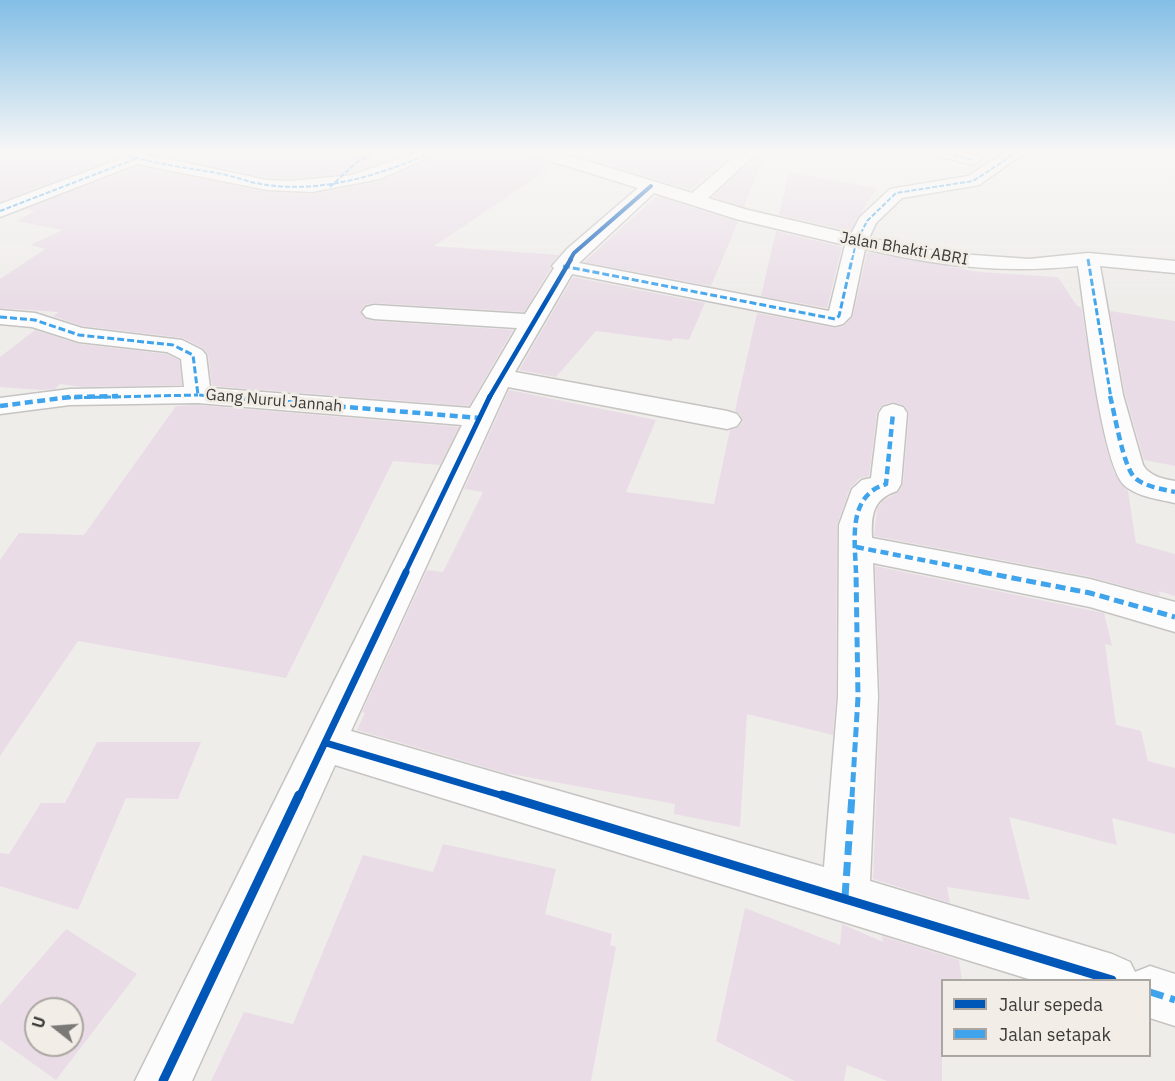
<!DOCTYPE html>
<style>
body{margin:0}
#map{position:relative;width:1175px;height:1081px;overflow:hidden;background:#efedea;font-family:"IBM Plex Sans",sans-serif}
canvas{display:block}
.legend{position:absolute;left:941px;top:979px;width:210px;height:78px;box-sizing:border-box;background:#f2eee7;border:2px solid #aaa6a1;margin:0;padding:8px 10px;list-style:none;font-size:18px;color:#3d3b39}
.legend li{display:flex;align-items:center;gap:12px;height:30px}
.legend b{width:30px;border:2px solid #aaa6a1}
.north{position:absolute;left:24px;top:997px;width:60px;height:60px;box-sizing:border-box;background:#f2eee7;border:2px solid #aaa6a1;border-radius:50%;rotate:287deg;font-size:16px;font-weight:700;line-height:24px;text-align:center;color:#3d3b39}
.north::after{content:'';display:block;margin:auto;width:21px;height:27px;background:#7b7977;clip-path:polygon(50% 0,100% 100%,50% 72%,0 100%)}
</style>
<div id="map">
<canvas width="1175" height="1081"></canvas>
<ul class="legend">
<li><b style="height:8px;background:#0057b8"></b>Jalur sepeda</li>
<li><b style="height:8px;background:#3fa4ec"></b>Jalan setapak</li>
</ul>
<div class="north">U</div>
</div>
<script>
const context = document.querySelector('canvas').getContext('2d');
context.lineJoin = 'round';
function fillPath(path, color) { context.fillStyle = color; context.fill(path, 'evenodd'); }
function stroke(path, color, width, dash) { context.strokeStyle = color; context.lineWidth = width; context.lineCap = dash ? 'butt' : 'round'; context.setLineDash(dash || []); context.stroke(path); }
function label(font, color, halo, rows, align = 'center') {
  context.font = font + ' "IBM Plex Sans",sans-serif'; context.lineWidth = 6; context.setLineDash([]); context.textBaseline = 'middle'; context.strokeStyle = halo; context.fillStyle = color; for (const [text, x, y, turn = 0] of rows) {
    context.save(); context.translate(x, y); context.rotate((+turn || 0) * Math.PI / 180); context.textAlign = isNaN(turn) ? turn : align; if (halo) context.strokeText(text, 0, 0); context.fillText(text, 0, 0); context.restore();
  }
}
const building = new Path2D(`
 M0,151h104l11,8 -115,43z
 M143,151h270l-61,22 -62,6 -23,-1z
 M446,151h81l3,6 25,8 -121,81 125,9 -9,10 1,3 -27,44 -150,-9 -9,2 -5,6 4,7 10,3 139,9 -44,76 -257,-20 -4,-32 -5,-6 -20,-10 -101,-12 -29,-10 6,-4 -59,-4v-29l45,-30 -15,-4 33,-15 -47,-9 19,-10 -9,-2 111,-43 130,26 45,2 69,-13z
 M600,151h137l-46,39 -93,-28z
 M761,151h6l-23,56 -32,-10z
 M789,172l88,16 -27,43 -71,-16z
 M657,196l81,26 -27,64 -127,-24z
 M776,231l66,16 -15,61 -66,-12z
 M867,252l113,20 78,5 19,29 4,1 25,140 8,25 14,19 8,52 39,11v42l-16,-5 1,5 -69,-19 -217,-41 3,-27 7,-9 15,-8 4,-8 6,-71 -5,-8 -12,-3 -10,3 -5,7 -8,64 -9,2 -10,10 -13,37 -1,172 -3,38 -86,-21 -7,113 -66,-13 1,-10 -170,-31 -148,-43 8,-17 -3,-1 65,-142 16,2 40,-80 -19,-3 45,-99 147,30 -30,72 88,12 16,-74 8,-2 5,-7 -4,-8 -4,-2 22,-98 78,15 9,-2 9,-10z
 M573,277l132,26 -16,37 -16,-2 -1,3 -76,-10 -40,46 -37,-7z
 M1110,311l65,10v145l-31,-6 -19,-66z
 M35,330l44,14 87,10 13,6 3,25 -99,2 -23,-3 -5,5 -14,1 -41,-3v-30z
 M198,405l261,22 -19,38 -47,-4 -107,217 -208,-37 -78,115v-196l19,-27 65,2 92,-129z
 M875,566l229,47 8,33 -7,-2 11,81 25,6 7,30 27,7v66l-63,-16 5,27 -108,-28 21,83 -83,-13 3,16 -77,-24 7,-182z
 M97,742h104l-23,57 -52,-1 -48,112 -78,-24v-33l9,1 32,-51h24z
 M443,844l113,25 -11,45 67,20 -2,11 6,2 -25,134h-380l33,-69 49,12 70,-169 70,17z
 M745,908l95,37 2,-21 41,18 -1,-6 77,24 3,21h-20v100h-55l-40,-16 -3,16h-49l-79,-40z
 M66,929l71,45 -81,106 -56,-40v-35zM36,1009h36v36h-36z`);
const minor = new Path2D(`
 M106,151h25l136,29 23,1 62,-6 69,-24h23l-64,28 -68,13 -45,-2 -130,-26 -137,53v-13l120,-45z
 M529,151h26l137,42 49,-42h18l-51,47 40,12 103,24 9,-17 30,-28 78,-13 39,-25h20l-48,34 -77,13 -26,25 -7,15 76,15 84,6 59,-6 87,8v12l-75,-7 23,129 20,70c6,11 20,14 32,16v22c-16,-4 -38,-6 -51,-18 -23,-22 -40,-181 -46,-219 -75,8 -140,0 -213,-17l-14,67 -8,8 -8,2 -263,-52 -57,98 212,39 10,3 4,6 -4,6 -10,3 -219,-42 -157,344 473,136 14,-170 1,-172 13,-36 10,-9 9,-2 8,-65 4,-6 10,-3 10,3 4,6 -6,71 -4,7c-24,8 -26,23 -25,47l218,41 85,23v30l-85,-25 -217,-44 5,134 -8,184 242,73 18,8 5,10 15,-6 25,8v52l-25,-8v-38h-118l-697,-215 -143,316h-57l327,-656 -264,-22 -128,2 -70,9v-16l70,-9 114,-2 -3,-28 -14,-7 -88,-10 -47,-15 -32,-3v-14l35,3 47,15 100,12 20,10 4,5 4,33 260,20 47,-80 -143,-9 -8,-2 -4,-5 4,-5 8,-2 151,9 29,-46 -2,-2 15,-17 71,-61 -107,-33zM654,193l82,26 109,26 -16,66 -250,-48z
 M932,151h28l19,5 2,4 -8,5 -39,-10z`);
const quietFar4 = new Path2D(`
 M114,151c34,12 68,16 103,22 17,3 33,10 50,12 59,8 115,-11 169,-34
 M940,151l33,9
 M330,187l28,-26 19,-10
 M0,211l135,-52
 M852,260l4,-17 11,-22 29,-28 77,-12 46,-30`);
const quietFar3 = new Path2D(`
 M1088,259l23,139
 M563,266l272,53 4,-3 13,-57
 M0,317l35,3 44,15 94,10 20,10 5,40 34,3
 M64,398l134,-3`);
const quietFar2 = new Path2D(`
 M213,396l267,22
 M1110,396c5,18 13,71 25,82 11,9 27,11 40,14
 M0,406l70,-9 48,-1
 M856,547l133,26
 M856,573c-1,-33 -9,-77 30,-89l7,-71`);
const quietFar1 = new Path2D(`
 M982,572l108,21 85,24
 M852,797l6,-100 -2,-125`);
const quiet = new Path2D(`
 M845,897l7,-102
 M1150,992l25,8`);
const cyclewayFar4 = new Path2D(`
 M570,260l4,-7 77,-67`);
const cyclewayFar3 = new Path2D(`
 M489,398l82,-139`);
const cyclewayFar2 = new Path2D(`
 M405,573l85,-177`);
const cyclewayFar1 = new Path2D(`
 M326,743l181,54
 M299,797l107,-225`);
const cycleway = new Path2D(`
 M502,795l610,185
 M163,1081l136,-286`);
const farStreetnames = [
 ["Jalan Bhakti ABRI",904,249,10],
 ["Gang Nurul Jannah",274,401,5]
];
fillPath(building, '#e9dce6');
stroke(minor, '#c6c4c2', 3);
fillPath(minor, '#fdfcfc');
stroke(quietFar4, '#3fa4ec', 2, [5, 2]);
stroke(quietFar3, '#3fa4ec', 3, [7, 3]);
stroke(quietFar2, '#3fa4ec', 4.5, [8, 4.5]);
stroke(quietFar1, '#3fa4ec', 5, [10, 5]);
stroke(quiet, '#3fa4ec', 7, [14, 7]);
stroke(cyclewayFar4, '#0057b8', 4);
stroke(cyclewayFar3, '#0057b8', 4.5);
stroke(cyclewayFar2, '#0057b8', 5);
stroke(cyclewayFar1, '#0057b8', 7);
stroke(cycleway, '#0057b8', 9);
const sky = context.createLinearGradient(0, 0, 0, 303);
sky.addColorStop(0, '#83bee6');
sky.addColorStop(0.5, '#f8f7f6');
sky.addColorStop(1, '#f8f7f600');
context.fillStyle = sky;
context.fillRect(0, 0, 1175, 303);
label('16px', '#3d3b39', '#f2eee7', farStreetnames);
</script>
